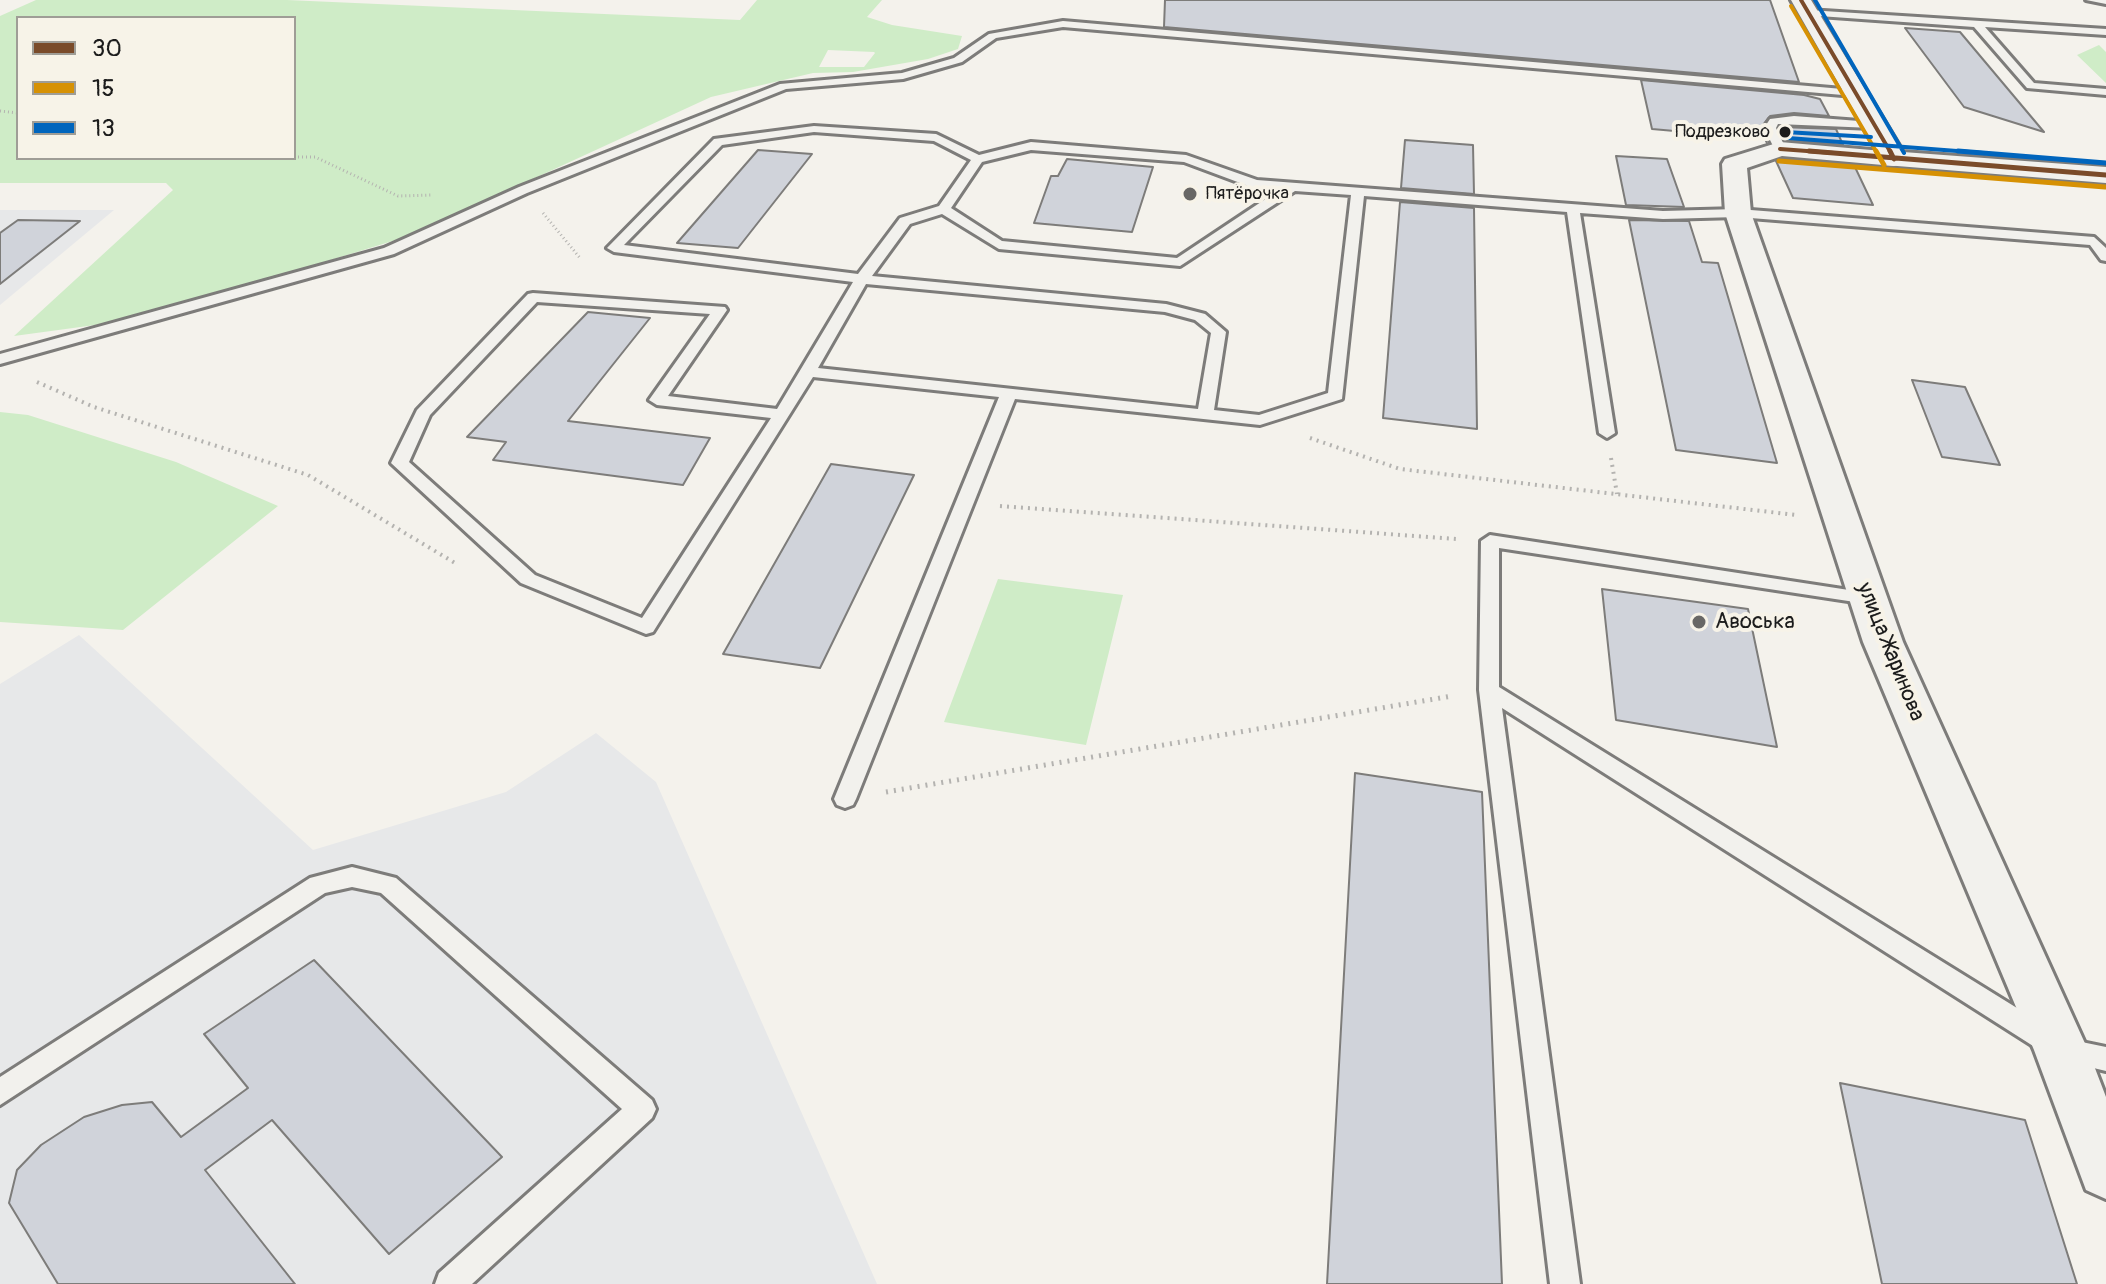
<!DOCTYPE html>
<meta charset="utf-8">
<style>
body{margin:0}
#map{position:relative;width:2106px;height:1284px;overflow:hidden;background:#f4f2ec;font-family:Pangolin,sans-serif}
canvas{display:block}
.legend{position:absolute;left:16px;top:16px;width:280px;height:144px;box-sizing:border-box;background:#f7f3e8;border:2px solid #9f9d96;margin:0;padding:10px 14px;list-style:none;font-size:24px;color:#1c1c1c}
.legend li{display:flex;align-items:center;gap:16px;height:40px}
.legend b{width:40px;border:2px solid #9f9d96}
</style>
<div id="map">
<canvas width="2106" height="1284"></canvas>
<ul class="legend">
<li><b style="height:10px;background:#7a4b2a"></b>30</li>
<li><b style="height:10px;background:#d69104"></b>15</li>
<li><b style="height:10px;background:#0065bd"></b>13</li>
</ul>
</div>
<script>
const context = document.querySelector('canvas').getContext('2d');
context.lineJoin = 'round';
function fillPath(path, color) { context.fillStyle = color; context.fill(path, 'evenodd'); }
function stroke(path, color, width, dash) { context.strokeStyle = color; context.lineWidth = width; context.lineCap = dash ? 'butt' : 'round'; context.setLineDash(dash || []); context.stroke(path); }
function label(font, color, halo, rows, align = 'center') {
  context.font = font + ' Pangolin,sans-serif'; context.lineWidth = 8; context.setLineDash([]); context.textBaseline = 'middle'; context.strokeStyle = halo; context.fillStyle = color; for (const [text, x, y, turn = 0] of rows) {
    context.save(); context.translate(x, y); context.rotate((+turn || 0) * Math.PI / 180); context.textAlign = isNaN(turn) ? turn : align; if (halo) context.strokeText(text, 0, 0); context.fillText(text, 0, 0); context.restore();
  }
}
const built = new Path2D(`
 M0,210h114l-114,95z
 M79,635l234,215 193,-58 90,-59 60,49 221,502h-877v-600z`);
const green = new Path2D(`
 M36,0h251l453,20 17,-20h125l-15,17 25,8 70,11 -4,13 -30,10 -75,13 -40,1 -102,24 -302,139 -163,50 -136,37 -96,13 159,-146 -7,-7h-166v-167zM18,18h276v140h-276zM828,50l46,2 1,1 -11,14h-45z
 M2099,45l7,7v31l-29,-28z
 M0,412l28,3 148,47 102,44 -155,124 -123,-8z
 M998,579l125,16 -37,150 -142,-23z`);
const building = new Path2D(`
 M1165,0h605l29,82 -635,-55z
 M1905,28l55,4 84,100 -80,-25z
 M1641,80l163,15 16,4 9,17 -35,-3 -24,3 -8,10 5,17 -2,-4 -113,-10z
 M1780,127l56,2 7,16 -58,-6z
 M1405,140l68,5 1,49 -73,-6z
 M758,150l54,4 -74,94 -61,-5z
 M1616,156l51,3 17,48 -58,-2z
 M1067,159l86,8 -21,65 -98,-9 17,-47h7z
 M1782,159l72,6 19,40 -80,-7 -17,-37z
 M1400,202l74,6 3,221 -94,-11z
 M18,220l62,1 -80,63v-51z
 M1629,220l60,1 13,41 16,1 59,200 -101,-13z
 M588,312l62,6 -82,103 142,17 -27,47 -190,-25 13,-18 -39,-5z
 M1912,380l53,7 35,78 -58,-8z
 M831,464l83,11 -94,193 -97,-14z
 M1602,589l146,20 29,138 -161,-27z
 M1355,773l127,19 20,492h-175z
 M314,960l188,197 -113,97 -117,-134 -67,50 90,114h-237l-49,-81 8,-33 24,-25 43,-28 38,-12 30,-3 29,35 67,-49 -44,-54z
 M1840,1083l185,37 52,164h-195z`);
const pathFar2 = new Path2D(`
 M0,111l18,2
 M294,157h21l83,39 34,-1
 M543,213l37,45`);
const pathFar1 = new Path2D(`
 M37,382l57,25 214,68 147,88
 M1310,438l90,31 396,46
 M1611,458l6,36
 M1000,506l457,33`);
const path = new Path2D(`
 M886,792l566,-96`);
const service = new Path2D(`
 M2086,0h20v4z
 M1808,10l298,19v6l-121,-8 49,56 72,6v6l-79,-7 -53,-61 -169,-12z
 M1063,21l791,69 5,3 -5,3 -791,-69 -67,11 -34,24 -59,17 -117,10 -259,104 -133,61 -394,110v-10l384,-106 135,-61 261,-103 122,-11 52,-15 35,-24z
 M1794,116l78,6 6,3 -6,3 -94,-4 -2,4 10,21 -10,3 -12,-24 6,-9z
 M814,126l122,8 43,21 52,-13 155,13 71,25 406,31 75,-2 356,28 12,11v13l-5,-1 -11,-15 -352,-28 -75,2 -83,-6 35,220 -8,5 -8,-5 -32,-221 -203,-16 -22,203 -82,26 -245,-26 -159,400 -3,6 -8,3 -8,-3 -3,-6 165,-402 -186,-20 -160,255 -7,2 -125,-51 -130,-120 26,-53 111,-116 5,-1 192,14 2,3 -59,86 109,13 76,-127 -239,-30 -7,-4 107,-109zM814,132l120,9 37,19 -32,46 -39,12 -42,56 -234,-29 98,-100zM1031,150l153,12 67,25 28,3 -102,68 -175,-17 -51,-33 31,-46zM1295,191l56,4 -23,198 -69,22 -45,-5 12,-78 -21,-18 -39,-10 -294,-28 38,-52 32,-10 57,35 181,17zM866,284l299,28 30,8 16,13 -13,76 -380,-41zM537,302l173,12 -61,86 8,5 114,13 -129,200 -107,-43 -126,-113 21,-47z
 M1490,535l385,59 3,4 -10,6 -369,-56v139l568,352 39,8v24l-54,-13 -550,-350 78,576h-30l-71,-594 2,-149z
 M352,867l44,11 256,222 4,9 -4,9 -180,166h-37l4,-11 183,-164 -241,-216 -29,-6 -27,6 -325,212v-28l310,-199z`);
const minor = new Path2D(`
 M1780,142l114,10 9,2 3,5 -3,5 -9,2 -112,-10 -35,12 4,45 152,429 185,408 18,47v102l-20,-9 -52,-140 -171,-408 -138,-429 -3,-49 3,-5z`);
const tertiary = new Path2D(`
 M1791,0h20l92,152 203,15v16l-221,-18z`);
const bus1Far1 = new Path2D(`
 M1801,0l90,153
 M1780,149l54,4`);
const bus1 = new Path2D(`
 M1809,151l297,24
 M1890,151l4,8`);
const bus2Far1 = new Path2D(`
 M1791,6l86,147`);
const bus2 = new Path2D(`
 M1876,151l8,14
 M1779,161l326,26`);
const bus3Far1 = new Path2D(`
 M1815,0l89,153
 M1871,137l-86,-5 3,6 195,15`);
const bus3 = new Path2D(`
 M1958,151l148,12`);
const markers = [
 [1785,132,7,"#1c1c1c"],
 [1190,194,8,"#686765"],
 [1699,622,8,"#686765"]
];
const farBusnames = [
 ["Подрезково",1770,132]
];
const farPoinames = [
 ["Пятёрочка",1206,194]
];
const poiNames = [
 ["Авоська",1715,622]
];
const streetNames = [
 ["улица Жаринова",1890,652,68]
];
fillPath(built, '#e7e8e9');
fillPath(green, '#cfecc7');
fillPath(building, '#d0d3da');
stroke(building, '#7d7c7a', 2);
stroke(service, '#7d7c7a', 6);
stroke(minor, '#7d7c7a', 6);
stroke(tertiary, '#7d7c7a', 6);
stroke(pathFar2, '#b4b3b0', 3, [1, 3]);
stroke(pathFar1, '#b4b3b0', 4, [2, 5]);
stroke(path, '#b4b3b0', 5, [2, 6]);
fillPath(service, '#f2f1ed');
fillPath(minor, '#f2f1ed');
fillPath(tertiary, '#f2f1ed');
stroke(bus1Far1, '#7a4b2a', 4);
stroke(bus1, '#7a4b2a', 5);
stroke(bus2Far1, '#d69104', 4);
stroke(bus2, '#d69104', 5);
stroke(bus3Far1, '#0065bd', 4);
stroke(bus3, '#0065bd', 5);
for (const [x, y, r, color] of markers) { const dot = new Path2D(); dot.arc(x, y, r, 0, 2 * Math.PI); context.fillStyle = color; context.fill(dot); stroke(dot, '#f7f3e8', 3); }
label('18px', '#1c1c1c', '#f7f3e8', farBusnames, 'right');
label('18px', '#1c1c1c', '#f7f3e8', farPoinames, 'left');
label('22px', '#1c1c1c', '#f7f3e8', poiNames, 'left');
label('22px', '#1c1c1c', '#f7f3e8', streetNames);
</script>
